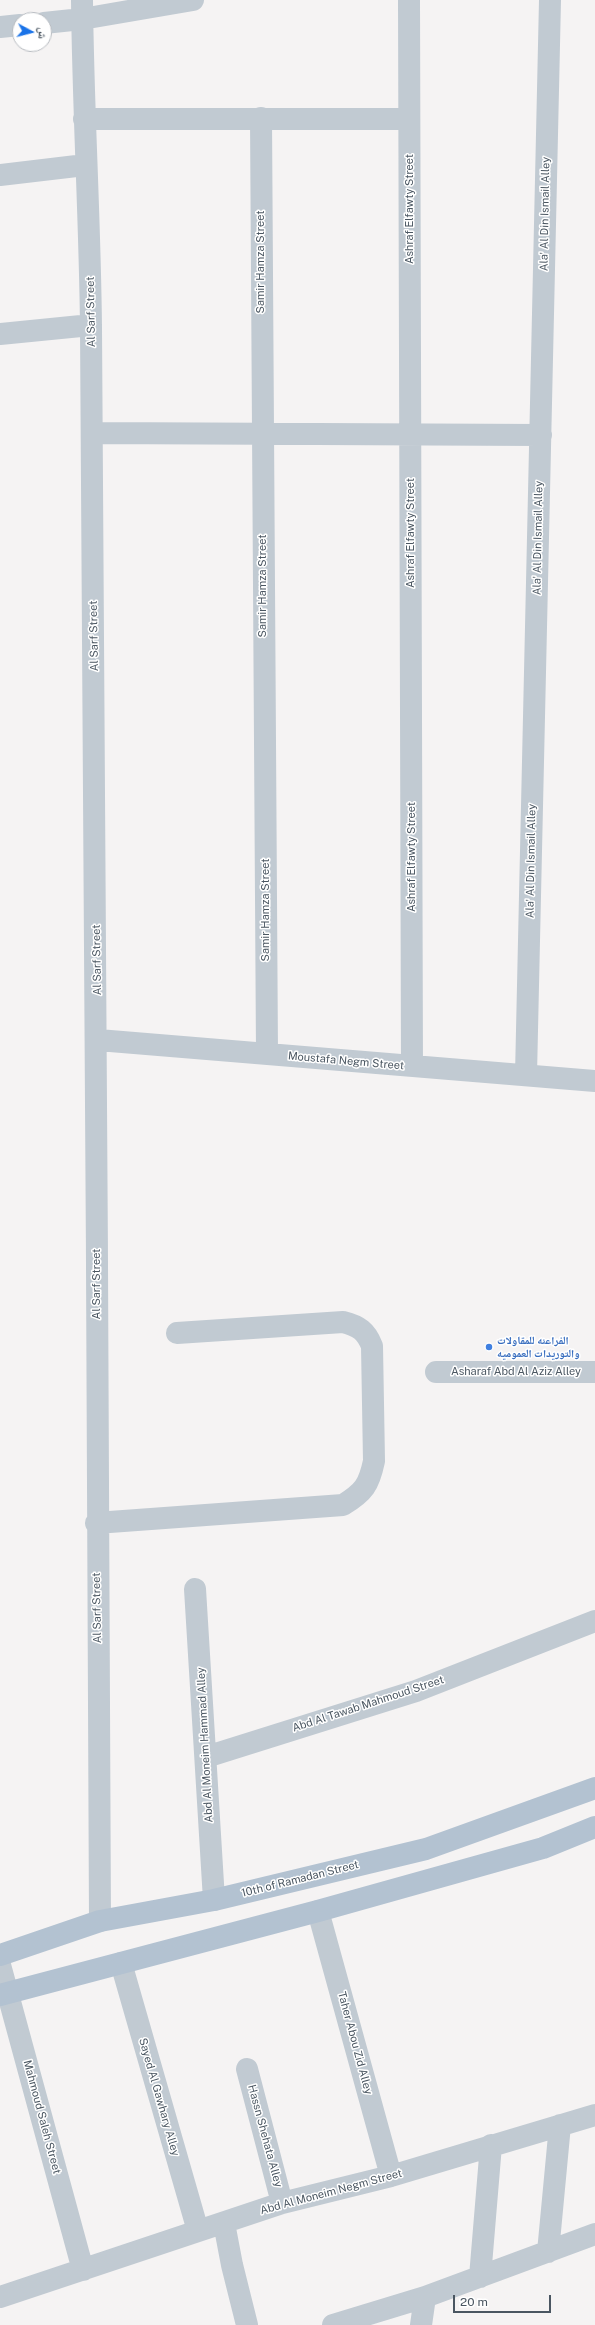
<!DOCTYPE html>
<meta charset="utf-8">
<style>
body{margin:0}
#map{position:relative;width:595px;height:2325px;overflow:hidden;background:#f5f3f3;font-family:"Public Sans","Noto Naskh Arabic",sans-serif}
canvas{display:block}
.north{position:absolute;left:12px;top:12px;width:40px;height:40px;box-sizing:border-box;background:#fff;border:1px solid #b7bbc0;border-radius:50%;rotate:97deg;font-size:11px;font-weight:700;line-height:16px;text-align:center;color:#4a5661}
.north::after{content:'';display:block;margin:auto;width:14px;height:18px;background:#1a73e8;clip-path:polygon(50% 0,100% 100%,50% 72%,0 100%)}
.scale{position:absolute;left:453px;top:2295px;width:98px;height:18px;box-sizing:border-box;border:2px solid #4a5661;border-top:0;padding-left:5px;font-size:12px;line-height:14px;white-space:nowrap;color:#4a5661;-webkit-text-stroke:3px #fff;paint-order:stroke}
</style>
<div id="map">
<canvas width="595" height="2325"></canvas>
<div class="north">ش</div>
<div class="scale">20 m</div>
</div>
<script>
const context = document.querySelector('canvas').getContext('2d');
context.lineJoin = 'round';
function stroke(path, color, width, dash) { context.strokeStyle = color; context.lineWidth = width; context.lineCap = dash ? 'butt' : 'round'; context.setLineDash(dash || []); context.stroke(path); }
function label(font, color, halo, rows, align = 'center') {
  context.font = font + ' "Public Sans","Noto Naskh Arabic",sans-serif'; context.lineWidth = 3; context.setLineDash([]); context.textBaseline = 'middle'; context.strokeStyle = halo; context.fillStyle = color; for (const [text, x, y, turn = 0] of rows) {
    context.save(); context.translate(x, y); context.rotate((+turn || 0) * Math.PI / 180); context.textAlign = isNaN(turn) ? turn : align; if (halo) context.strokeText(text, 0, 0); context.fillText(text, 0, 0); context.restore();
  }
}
const minor = new Path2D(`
 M82,0c1,109 8,219 9,328 8,531 4,1062 9,1593
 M409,0l3,1066
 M44,23l38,-4 111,-19
 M0,27l20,-2
 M261,118l6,936
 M84,119h325
 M0,175l85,-10
 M0,334l91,-9
 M92,433l449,2
 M98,1040l497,41
 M526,1075l24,-1075
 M436,1372h159
 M96,1523l247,-18c21,-13 26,-20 31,-44l-2,-115c-6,-15 -13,-20 -29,-24l-166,11
 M195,1589l19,311
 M206,1757l210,-66 179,-70
 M318,1911l73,265
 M121,1963l77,268
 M0,1965l83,305
 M247,2069l35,134
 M224,2223l8,42 15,60
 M548,2252l12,-127
 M480,2277l11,-132
 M0,2297l282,-94 109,-27 204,-61
 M333,2325l92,-28 170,-63
 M421,2325l4,-28`);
const major = new Path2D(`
 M0,1955l100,-34 114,-21 212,-51 169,-61
 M0,1995l318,-84 225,-63 52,-21`);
const markers = [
 [489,1347,4,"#3f7fe0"]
];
const streetNames = [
 ["Ashraf Elfawty Street",410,209,-90],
 ["Ala' Al Din Ismail Alley",545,214,-89],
 ["Samir Hamza Street",261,262,-90],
 ["Al Sarf Street",91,312,-91],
 ["Ashraf Elfawty Street",411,533,-90],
 ["Ala' Al Din Ismail Alley",538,538,-89],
 ["Samir Hamza Street",263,586,-90],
 ["Al Sarf Street",94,636,-91],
 ["Ashraf Elfawty Street",412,857,-90],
 ["Ala' Al Din Ismail Alley",531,861,-89],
 ["Samir Hamza Street",266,910,-90],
 ["Al Sarf Street",97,960,-91],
 ["Moustafa Negm Street",346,1061,5],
 ["Al Sarf Street",97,1284,-90],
 ["Asharaf Abd Al Aziz Alley",516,1372],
 ["Al Sarf Street",97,1608,-91],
 ["Abd Al Tawab Mahmoud Street",368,1704,-18],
 ["Abd Al Moneim Hammad Alley",205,1745,-93],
 ["10th of Ramadan Street",300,1879,-14],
 ["Taher Abou Zid Alley",355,2043,75],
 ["Sayed Al Gawhary Alley",159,2097,74],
 ["Mahmoud Saleh Street",42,2117,75],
 ["Hassn Shehata Alley",265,2136,75],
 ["Abd Al Moneim Negm Street",331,2192,-15]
];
const shopNames = [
 ["الفراعنه للمقاولات",497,1341],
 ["والتوريدات العموميه",497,1354]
];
stroke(minor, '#c1cad2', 22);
stroke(major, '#b3c2d1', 22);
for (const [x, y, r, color] of markers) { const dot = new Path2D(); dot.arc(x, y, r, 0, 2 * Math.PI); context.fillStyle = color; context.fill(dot); stroke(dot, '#fff', 1.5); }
label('11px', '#4a5661', '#fff', streetNames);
label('bold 11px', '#366cbe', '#fff', shopNames, 'left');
</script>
